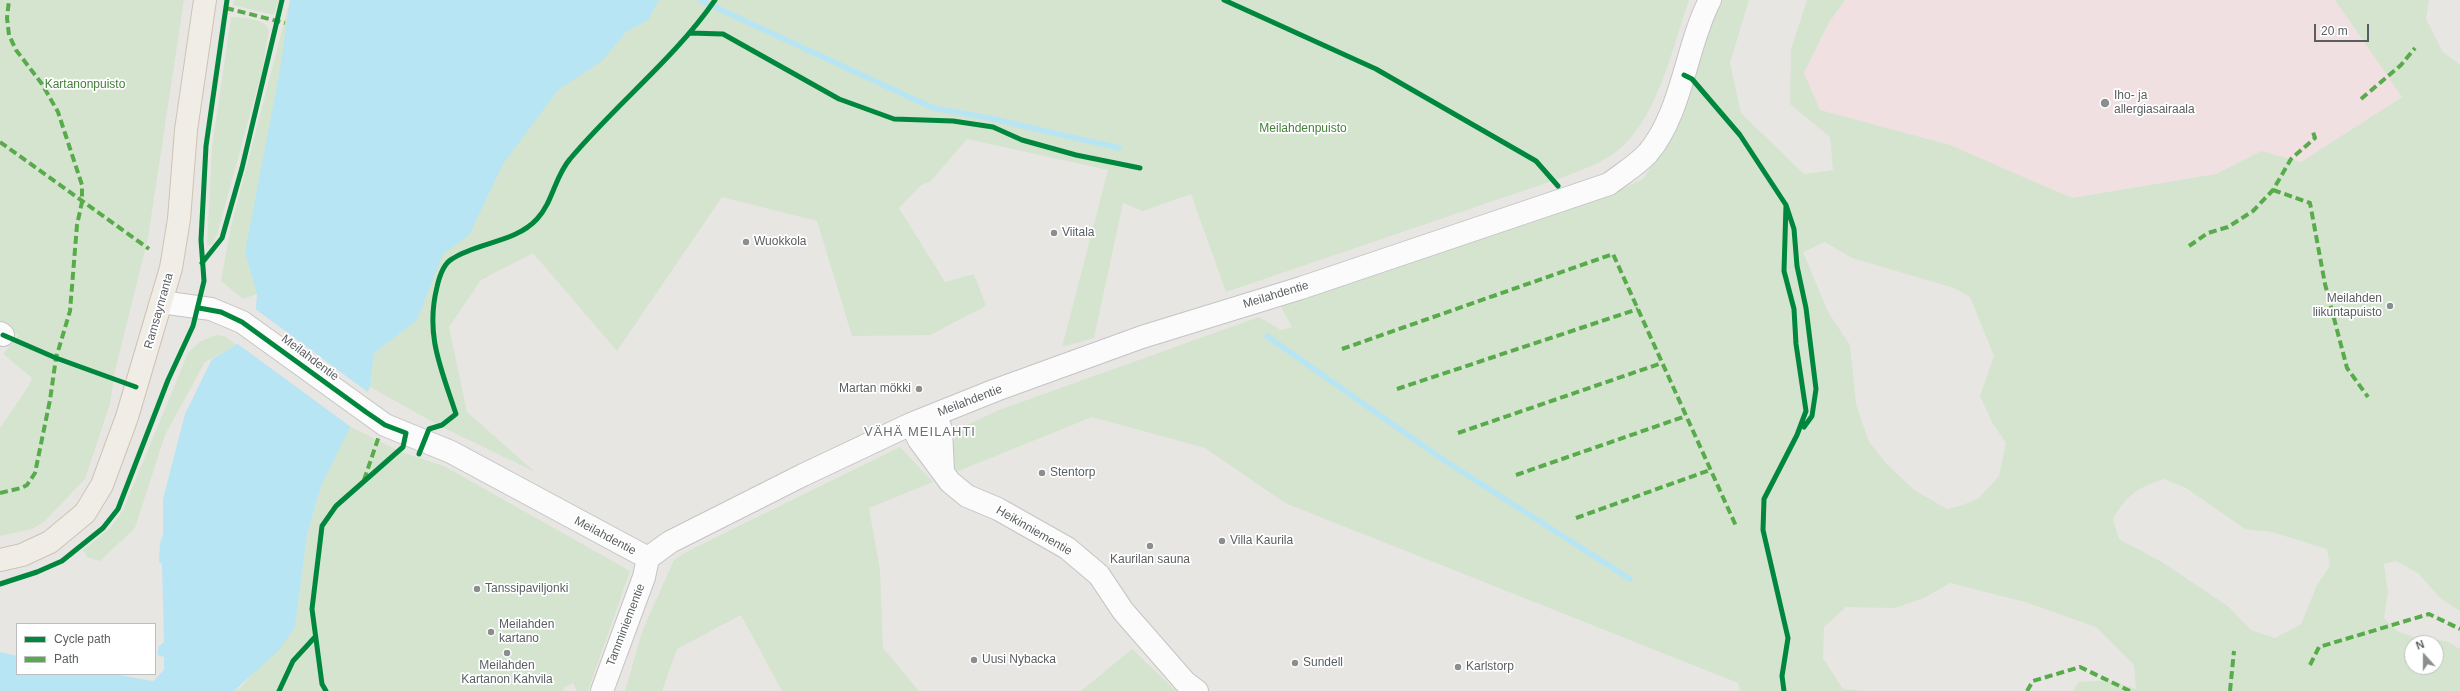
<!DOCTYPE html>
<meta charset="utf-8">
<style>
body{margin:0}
#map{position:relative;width:2460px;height:691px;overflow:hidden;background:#e8e6e3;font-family:Arial,sans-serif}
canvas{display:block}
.legend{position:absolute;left:16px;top:623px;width:140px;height:52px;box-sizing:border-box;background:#fff;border:1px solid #bdbfc0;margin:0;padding:5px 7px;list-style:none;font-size:12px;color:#595e61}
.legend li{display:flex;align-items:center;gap:8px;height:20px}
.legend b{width:20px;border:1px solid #bdbfc0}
.north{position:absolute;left:2404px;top:635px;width:40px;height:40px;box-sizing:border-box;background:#fff;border:1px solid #bdbfc0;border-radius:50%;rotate:339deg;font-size:11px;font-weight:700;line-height:16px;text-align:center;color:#595e61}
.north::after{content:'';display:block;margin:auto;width:14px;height:18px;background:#8b8e8e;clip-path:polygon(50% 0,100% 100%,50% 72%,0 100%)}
.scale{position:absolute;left:2314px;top:24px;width:55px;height:18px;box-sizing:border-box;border:2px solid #595e61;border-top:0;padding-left:5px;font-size:12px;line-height:14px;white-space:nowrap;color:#595e61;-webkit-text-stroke:3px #fff;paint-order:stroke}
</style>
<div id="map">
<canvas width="2460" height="691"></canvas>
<ul class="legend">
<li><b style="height:5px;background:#00873e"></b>Cycle path</li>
<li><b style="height:5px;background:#58ab4b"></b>Path</li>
</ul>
<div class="north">N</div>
<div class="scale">20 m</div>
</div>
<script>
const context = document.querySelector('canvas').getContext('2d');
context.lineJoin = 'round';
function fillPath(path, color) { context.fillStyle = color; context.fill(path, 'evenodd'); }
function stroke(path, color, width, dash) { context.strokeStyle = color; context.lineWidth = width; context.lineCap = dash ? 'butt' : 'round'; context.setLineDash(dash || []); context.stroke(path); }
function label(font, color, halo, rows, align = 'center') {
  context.font = font + ' Arial,sans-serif'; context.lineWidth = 3.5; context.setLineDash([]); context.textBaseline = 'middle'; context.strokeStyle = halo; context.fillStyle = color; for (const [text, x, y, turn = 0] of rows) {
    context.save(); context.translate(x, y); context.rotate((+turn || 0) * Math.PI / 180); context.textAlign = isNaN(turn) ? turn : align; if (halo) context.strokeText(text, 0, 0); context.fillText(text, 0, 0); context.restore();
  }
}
const medical = new Path2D(`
 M1845,0h490l67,97 -101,65 -40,-11 -45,23 -144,24 -122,-53 -130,-35 -16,-37 24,-49z`);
const green = new Path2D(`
 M0,0h184l-36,238 -33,133 -5,33 -25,75 -40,42 -13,8 -32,7v-108l30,-44 2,-6 -29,-24 16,-19 -19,-10z
 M234,0h45l-5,14h-4l-37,-9z
 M290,0h36l-69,294 -14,5 -22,-18 10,-55z
 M490,0h1199c-16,46 -30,112 -66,146 -15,15 -40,23 -59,31l-338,115 -35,-98 -48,17 -20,-8 -29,135 -32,9 46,-177 -141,-31 -37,43 -9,3 -22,23 46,74 29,-8 12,32 -56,29 -78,1 -35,-115 -95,-24 -105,154 -84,-98 -52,27 -32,47 18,85 68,60 -93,-45 -72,-40 4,-34z
 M1723,0h26l-19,63 11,50 63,61 29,-4 -3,-33 -40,-33 1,-55 16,-49h38l-17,24 -24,49 16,37 130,35 122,53 144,-24 45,-23 40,11 101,-65 -67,-97h94l-3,19 17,33 17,13v546l-19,-12 -23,-26 -22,-12 -12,3 4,28 -4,26 13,13 16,6 33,4 14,8v42h-387l5,-9 31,-2 27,9 -2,-24 -38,-38 -71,-25 -75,-19 -26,15 -29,10 -49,-1 -22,20 -1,31 20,31 24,2h-127l-2,-8 -453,-180 -80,-55 -113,-31 -136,55 -7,-21 11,-23 39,-18 260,-93 22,13 11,-3 -12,-22 325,-108 38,-18 32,-50 37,-106zM1825,242l27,16 102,30 16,9 24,59 -14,40 13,28 13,19 -7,33 -20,22 -16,7 -16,4 -33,-19 -29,-28 -16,-20 -13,-38 -6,-59 -22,-33 -25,-60zM2164,479l22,9 59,41 27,3 55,17 3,17 -13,19 -16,39 -26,14 -24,-8 -22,-23 -67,-45 -43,-23 -6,-19c12,-24 25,-33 51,-41zM2412,643h24v24h-24z
 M231,17c11,1 34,1 38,13l-7,41 -45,164 -4,9 -6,2 5,-99z
 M216,335l9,1 11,9 -31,17 -40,73 -30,93 -35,33 -13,-4 -4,-7 26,-21 14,-19 65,-157 11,-11z
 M349,426l52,26 43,14 186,105 -42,120h-11l-4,-8 -10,5 1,3h-330l6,-3 55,-61 12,-92 14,-49z
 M900,447l33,35 -64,26 11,62 3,78 36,43h-137l-41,-76 -64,34 -15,42h-37l18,-62 31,-69 14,-9z
 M1132,649l44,42h-95z`);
const water = new Path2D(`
 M290,0h369l-11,20 -22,12 -24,29 -44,29 -55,74 -34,71 -26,19 -26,66 -43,33 -4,34 -49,99 -14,49 -12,92 -16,23 -45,41h-234v-39l17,4v18h97l39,7 11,-11v-13l-7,-2 2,-9 5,-4 -2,-78 -3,-2 1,-19 3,-9v-35l22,-85 27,-55 24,-14 20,-37 1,-14 -12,-42 35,-182z`);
const pier = new Path2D(`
 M254,308l115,85 -18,34 -116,-85z`);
const stream = new Path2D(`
 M700,0l233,108 56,10 130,30
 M1267,336l175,123 188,120`);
const minor = new Path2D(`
 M161,302l50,7 31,13 143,103 66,27 197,106 22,-16 133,-67 108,-51 85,-34 146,-53 159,-49 308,-104c13,-10 28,-19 39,-31 34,-40 38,-107 62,-153
 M0,333l3,2
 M935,415l6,14 2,42
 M911,424l8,16 31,42 17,14 31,13 69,39 32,27 24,36 62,71 12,9
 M602,691l42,-114 4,-19`);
const major = new Path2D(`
 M0,560l22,-5 28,-13 35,-29 17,-28 25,-68 44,-149 8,-49 7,-89 19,-130`);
const quiet = new Path2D(`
 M226,8l59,15
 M2361,99l40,-34 14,-17
 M0,142l149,107
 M2273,190l37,13 15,81 22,84 21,29
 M2189,246l19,-13 20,-6 25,-16 20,-21 18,-31 24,-21 -2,-6
 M1342,349l271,-95 123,272
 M1397,389l241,-80
 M1458,433l204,-70
 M1516,475l170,-59
 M364,480l15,-44
 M0,493l21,-5 6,-3 8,-12 15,-73 6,-42 14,-47 7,-86 5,-23v-17l-24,-73 -16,-28 -26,-34 -7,-15 -2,-17 2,-18
 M1576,518l134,-48
 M2310,665l9,-18 110,-33 31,15
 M2027,691l6,-10 47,-14 50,24
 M2230,691l4,-40`);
const cycleway = new Path2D(`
 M1224,0l152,69 160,92 22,25
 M690,33l33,1 116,65 55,20 59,2 40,6 29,13 54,15 64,13
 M1684,75l8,4 48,56 46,70 8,24 3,37 9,42 10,81 -4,27 -8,11
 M202,263l20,-25 20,-70 40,-168
 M199,308l22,4 21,10 124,90 19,13 21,8 -3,14 -67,59 -14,20 -10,83 10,75 4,7
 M3,335l53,23 80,29
 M419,454l10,-25 13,-4 14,-11c-15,-46 -31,-79 -19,-127 2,-9 6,-23 15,-28 25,-17 63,-16 85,-40 16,-17 18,-43 33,-60 46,-55 104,-100 145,-159
 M0,584l37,-12 25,-11 41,-33 15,-19 50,-129 25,-54 11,-45 -3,-41 5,-94 21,-146
 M279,691l14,-30 22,-24
 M1784,691l-2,-15 6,-38 -25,-108 1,-31 33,-64 9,-24 -10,-67 -2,-35 -10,-38 2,-66`);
const markers = [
 [2105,103,5,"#8b8e8e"],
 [1054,233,4,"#8b8e8e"],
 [746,242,4,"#8b8e8e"],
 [2390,306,4,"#8b8e8e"],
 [919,389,4,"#8b8e8e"],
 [1042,473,4,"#8b8e8e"],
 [1222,541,4,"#8b8e8e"],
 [1150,546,4,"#8b8e8e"],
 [477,589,4,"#8b8e8e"],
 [491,632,4,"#8b8e8e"],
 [507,653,4,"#8b8e8e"],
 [974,660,4,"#8b8e8e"],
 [1295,663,4,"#8b8e8e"],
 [1458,667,4,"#8b8e8e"]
];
const parkNames = [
 ["Kartanonpuisto",85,85],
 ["Meilahdenpuisto",1303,129]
];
const poiNames = [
 ["Iho- ja",2114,96],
 ["allergiasairaala",2114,110],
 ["Viitala",1062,233],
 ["Wuokkola",754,242],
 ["Meilahden",2382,299,"right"],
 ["liikuntapuisto",2382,313,"right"],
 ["Martan mökki",911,389,"right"],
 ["Stentorp",1050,473],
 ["Villa Kaurila",1230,541],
 ["Kaurilan sauna",1150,560,"center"],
 ["Tanssipaviljonki",485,589],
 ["Meilahden",499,625],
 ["kartano",499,639],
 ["Uusi Nybacka",982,660],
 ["Sundell",1303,663],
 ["Meilahden",507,666,"center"],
 ["Kartanon Kahvila",507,680,"center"],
 ["Karlstorp",1466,667]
];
const streetNames = [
 ["Meilahdentie",1276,295,-17],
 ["Ramsaynranta",159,311,-74],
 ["Meilahdentie",310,358,37],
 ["Meilahdentie",970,401,-21],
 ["Heikinniementie",1034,531,30],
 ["Meilahdentie",605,536,28],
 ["Tamminiementie",626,625,-69]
];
const neighbourhoodNames = [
 ["VÄHÄ MEILAHTI",920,432]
];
fillPath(medical, '#f1e0e1');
fillPath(green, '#d5e4cf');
fillPath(water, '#b7e5f3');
fillPath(pier, '#e8e6e3');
stroke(stream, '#b7e5f3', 5.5);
stroke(minor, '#c4c4c4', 24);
stroke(major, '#cfc2b2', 24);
stroke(minor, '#fcfbfb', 22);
stroke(major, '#f0ede6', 22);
stroke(quiet, '#58ab4b', 4, [8, 4]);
stroke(cycleway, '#00873e', 5);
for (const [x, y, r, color] of markers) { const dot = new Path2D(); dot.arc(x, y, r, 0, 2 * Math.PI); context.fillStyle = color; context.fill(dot); stroke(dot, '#fff', 1.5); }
label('12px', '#438039', '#fff', parkNames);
label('12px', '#595e61', '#fff', poiNames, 'left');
label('12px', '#595e61', '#fff', streetNames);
context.letterSpacing = '1px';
label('13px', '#6a7073', '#fff', neighbourhoodNames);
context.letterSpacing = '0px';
</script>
